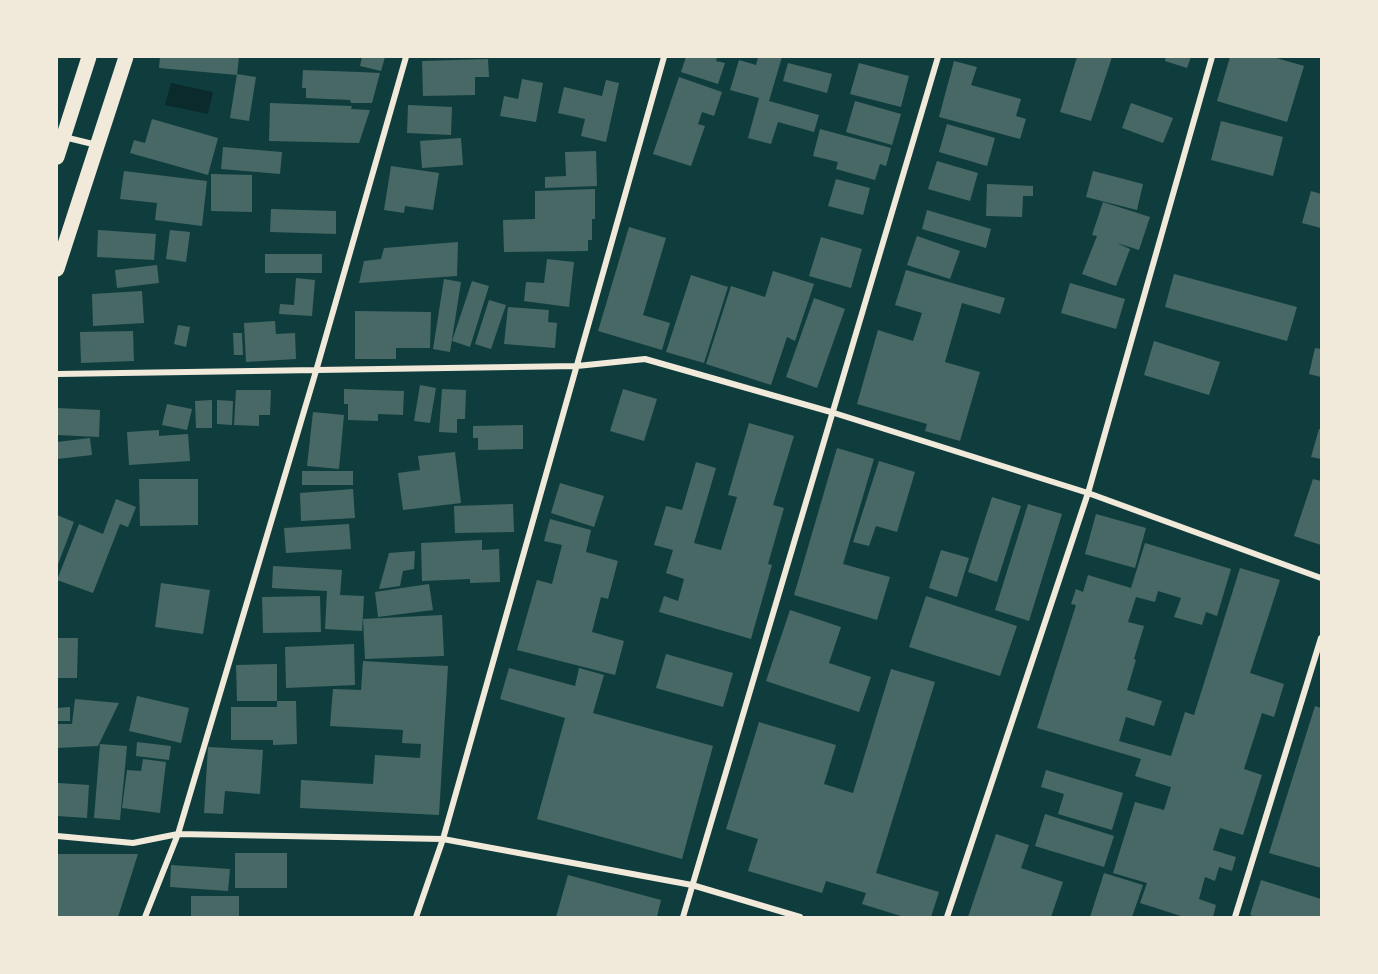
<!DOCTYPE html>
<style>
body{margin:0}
#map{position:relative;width:1378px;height:974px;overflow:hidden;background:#0f3d3e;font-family:Poppins,sans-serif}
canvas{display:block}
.frame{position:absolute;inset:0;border:58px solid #f1e9da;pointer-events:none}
</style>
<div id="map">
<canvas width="1378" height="974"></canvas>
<div class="frame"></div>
</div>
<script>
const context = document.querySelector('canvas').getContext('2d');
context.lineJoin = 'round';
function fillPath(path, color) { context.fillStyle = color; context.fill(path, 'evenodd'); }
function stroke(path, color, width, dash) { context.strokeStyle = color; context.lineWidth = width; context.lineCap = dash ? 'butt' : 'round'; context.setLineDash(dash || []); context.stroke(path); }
const water = new Path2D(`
 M171,83l42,9 -5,22 -43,-9z`);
const building = new Path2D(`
 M160,57h79l-2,18 -78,-7z
 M362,57h23l-4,14 -21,-5z
 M686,57h31l-1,4 9,2 -7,21 -37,-12z
 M758,57h24l-13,44 50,14 -5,17 -36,-10 -7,22 -23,-6 11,-40 -29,-8 9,-30 17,5z
 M1077,57h35l-21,64 -31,-9z
 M1166,57h25l-4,11 -22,-7z
 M1230,57h43l31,9 -17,56 -70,-21z
 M488,59l1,18h-14v18l-52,1 -1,-35z
 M954,61l23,6 -6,18 50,14 -5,17 10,3 -6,20 -81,-22z
 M788,63l44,11 -5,19 -44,-12z
 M859,63l50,13 -8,31 -51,-13z
 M303,70l57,2 20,1 -8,30h-21l-1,-3 -44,-2v-10h-4z
 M237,74l19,3 -7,44 -19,-3z
 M679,77l43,15 -8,24 -12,-4 -4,12 7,2 -14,40 -38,-12z
 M522,79l21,4 -7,39 -36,-6 4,-20 14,3z
 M606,80l13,3 -13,59 -25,-6 4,-17 -27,-6 6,-26 38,9z
 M855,101l46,13 -9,31 -46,-13z
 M270,103l82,3 -1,3 19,1 -11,33 -90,-2z
 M1131,103l42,15 -10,25 -41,-15z
 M408,105l44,2 -1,28 -44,-2z
 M152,119l66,19 -10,37 -78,-22 4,-13 11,3z
 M1221,121l62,16 -10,39 -62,-16z
 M947,124l48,14 -8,28 -48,-14z
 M820,129l71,19 -5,18 -6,-2 -5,16 -39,-11 2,-7 -25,-6z
 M461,138l2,27 -41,3 -2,-27z
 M223,147l59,5 -2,22 -59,-5z
 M596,151l1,35 -52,2v-11l21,-1 -1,-24z
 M937,161l41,12 -8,28 -42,-12z
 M391,166l48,7 -6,37 -28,-4 -1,7 -20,-3z
 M124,171l83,10 -5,45 -47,-6 2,-17 -37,-4z
 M1093,171l50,13 -6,26 -51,-13z
 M211,174l41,1v37l-41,-1z
 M836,179l34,9 -7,27 -35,-9z
 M987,184l46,2v10h-10l-1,21 -36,-1z
 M595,189v30h-3v21h-4v11l-84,1 -1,-32 32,-1v-28z
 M1311,191l10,3v34l-19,-5z
 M1103,202l47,15 -11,33 -22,-7 13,6 -14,37 -34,-12 15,-38 -5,-1z
 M271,209l65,2v23l-66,-2z
 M927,210l64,19 -5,19 -64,-19z
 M629,227l37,11 -23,77 27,8 -8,27 -64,-19z
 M98,230l58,4 -2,26 -57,-3z
 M170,230l20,2 -4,30 -20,-3z
 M917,236l43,15 -10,28 -43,-14z
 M821,237l41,12 -11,39 -42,-12z
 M458,242l-1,34 -98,7 5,-22 17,-2 3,-11z
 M265,254h57v19h-57z
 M547,259l27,3 -5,45 -45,-6 2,-19 18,1z
 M157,265l2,18 -42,5 -2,-18z
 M906,270l99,28 -5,16 -38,-11 -17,59 35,10 -20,69 -35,-10 2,-7 -70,-20 21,-74 35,11 9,-28 -27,-8z
 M773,271l41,13 -19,57 -8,-4 -16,48 -65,-21 25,-78 34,11z
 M1174,274l123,33 -10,34 -122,-34z
 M691,275l37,12 -24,76 -38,-11z
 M296,278l19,2 -3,36 -33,-2 1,-10 14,1z
 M444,279l17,3 -11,70 -17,-3z
 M472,281l17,5 -19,61 -18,-6z
 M1070,283l55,16 -9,30 -55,-16z
 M142,291l2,32 -51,3 -1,-32z
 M814,298l31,11 -28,79 -31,-11z
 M489,300l17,5 -15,44 -16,-5z
 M508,307l41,3 -1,12 9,1 -2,25 -51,-4z
 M355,311l76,1 -1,36h-34v11h-41z
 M275,321l1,13 19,-1 1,26 -50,3 -2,-39z
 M178,325l12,2 -4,20 -12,-3z
 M133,331l1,30 -53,2 -1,-31z
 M233,333h9l1,22h-9z
 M1154,341l66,21 -11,33 -65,-20z
 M1315,348l6,1v28l-12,-3z
 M420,385l16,3 -6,35 -16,-2z
 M344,389l60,2 -1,24 -25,-1v7l-30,-1v-16h-4z
 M442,389l24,1 -1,29h-8v14l-18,-1z
 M623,389l34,10 -13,42 -34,-10z
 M236,390h35l-1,25h-11v11l-25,-1z
 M212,400v28h-16l-1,-27z
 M217,400l16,1 -1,24 -15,-1z
 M167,404l25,5 -5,21 -25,-5z
 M57,408l43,2 -1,27 -42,-2z
 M313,412l31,3 -5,54 -32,-3z
 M749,423l45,13 -21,69 11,3 -16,56 4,1 -21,74 -92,-27 5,-16 14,5 6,-22 -18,-6 7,-23 -19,-5 12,-39 16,4 14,-48 20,6 -22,75 27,7 16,-53 -9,-2z
 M523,425v24l-45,1v-12h-5v-12z
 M1319,429h2v30l-10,-2z
 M159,430v6l29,-2 2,27 -61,4 -2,-33z
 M90,438l2,17 -35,4v-17z
 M837,448l37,11 -31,105 47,13 -13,43 -83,-25z
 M455,452l6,51 -58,7 -5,-37 22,-3 -2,-14z
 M879,461l36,11 -18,60 -21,-6 -7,20 -16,-4z
 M302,471h51v14h-51z
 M139,479h59v46l-58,1z
 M1313,479l8,2v64l-27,-9z
 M560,483l44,13 -10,31 -43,-14z
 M353,489l2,29 -54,3 -1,-28z
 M992,497l29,9 -24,76 -29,-10z
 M116,499l20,8 -8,20 -8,-3 -27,69 -36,-13 22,-56 24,10z
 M513,504l1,28 -59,1 -1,-27z
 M1028,504l34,10 -33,107 -34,-11z
 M1096,514l50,14 -11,40 -50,-14z
 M57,515l17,7 -17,45z
 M550,519l41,11 -5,22 32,9 -10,38 -7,-2 -9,35 32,9 -9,34 -98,-25 20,-70 15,4 10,-39 -18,-4z
 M349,524l2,25 -65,4 -2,-25z
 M482,540v10l17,-1 1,33 -30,1v-4l-48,2 -1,-38z
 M1145,543l86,26 -14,47 -11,-4 -4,13 -28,-8 7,-19 -23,-7 -3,11 -19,-5 -8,25 16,4 -10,33 2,1 -9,30 35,11 -8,25 -28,-9 -7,24 52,15 14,-44 9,3 46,-147 40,12 -30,93 34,11 -10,33 -12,-4 -18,56 18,6 -19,60 -23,-7 -7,22 23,7 -4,14 -13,-4 -4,14 -10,-4 -6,22 17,6 -3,12h-29l-44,-14 7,-20 -34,-10 22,-71 29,8 7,-23 -36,-11 6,-17 -104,-31 39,-123 -5,-1 5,-15 7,3 5,-17 43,13z
 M941,550l28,8 -12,39 -28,-9z
 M415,551l-1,18 -11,2 -3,15 -21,3 10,-36z
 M273,566l69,4 -2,25 24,1 -2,35 -37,-2 2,-38 -55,-3z
 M161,583l49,7 -7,44 -48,-7z
 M429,584l4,26 -55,7 -3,-25z
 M320,596l1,36 -58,1 -1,-36z
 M926,596l91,30 -17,50 -91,-29z
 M790,610l51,17 -12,36 42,14 -12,35 -93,-31z
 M442,615l2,41 -79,3 -2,-40z
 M57,638h21l-1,40h-20z
 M354,644l1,41 -69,3 -1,-41z
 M666,654l67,19 -10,34 -67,-19z
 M363,661l85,5 -9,149 -139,-7 1,-28 72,4 2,-29 45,3 1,-14 -19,-1 1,-13 -73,-4 3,-37 28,1z
 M277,664v37h-40l-1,-36z
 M509,668l66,18 4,-18 25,7 -11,38 120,33 -31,113 -145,-40 28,-101 -65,-19z
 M891,669l44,13 -59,191 63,19 -8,25h-27l-42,-13 4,-11 -40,-12 -4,12 -74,-22 10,-32 -32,-10 33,-107 77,23 -12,39 29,9z
 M137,696l52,12 -8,35 -52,-12z
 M75,699l44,4 -21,43 -41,2v-24h15z
 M277,701h19l1,43 -24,1v-5h-42v-33h46z
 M1315,706l6,2v160l-52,-15z
 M70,707v14h-13v-13z
 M137,742l34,4 -2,14 -33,-4z
 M100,744l27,2 -7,74 -26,-2z
 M208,747l55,3 -3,44 -35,-3 -2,23 -19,-1z
 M143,759l23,3 -6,51 -38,-5 5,-38 14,1z
 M1046,770l77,23 -11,37 -54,-16 6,-20 -23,-7z
 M58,783l31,2 -2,33 -30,-2z
 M1045,814l69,22 -10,31 -69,-21z
 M996,834l33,11 -8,23 42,14 -12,35h-83z
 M235,853h52v35h-52z
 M57,854h81l-20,63h-61z
 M171,865l59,4 -2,22 -58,-4z
 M1104,873l39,12 -11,32h-42z
 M568,875l93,25 -4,17h-101z
 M1261,880l60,19v18h-65l-6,-2z
 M191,896h48v21h-48z`);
const minor = new Path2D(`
 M64,137l33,8
 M57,374l520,-8 68,-7 186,53 257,81 233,85
 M57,836l76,7 45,-9 265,5 249,46 108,32
 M145,917l33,-83 138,-463 90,-314
 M416,917l27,-78 221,-782
 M683,917l255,-860
 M947,917l141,-424 124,-436
 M1235,917l86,-279`);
const primary = new Path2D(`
 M57,157l32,-100
 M57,269l69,-212`);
fillPath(water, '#0a2a2b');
fillPath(building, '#486865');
stroke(minor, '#f1e9da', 6);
stroke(primary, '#f1e9da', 15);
</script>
